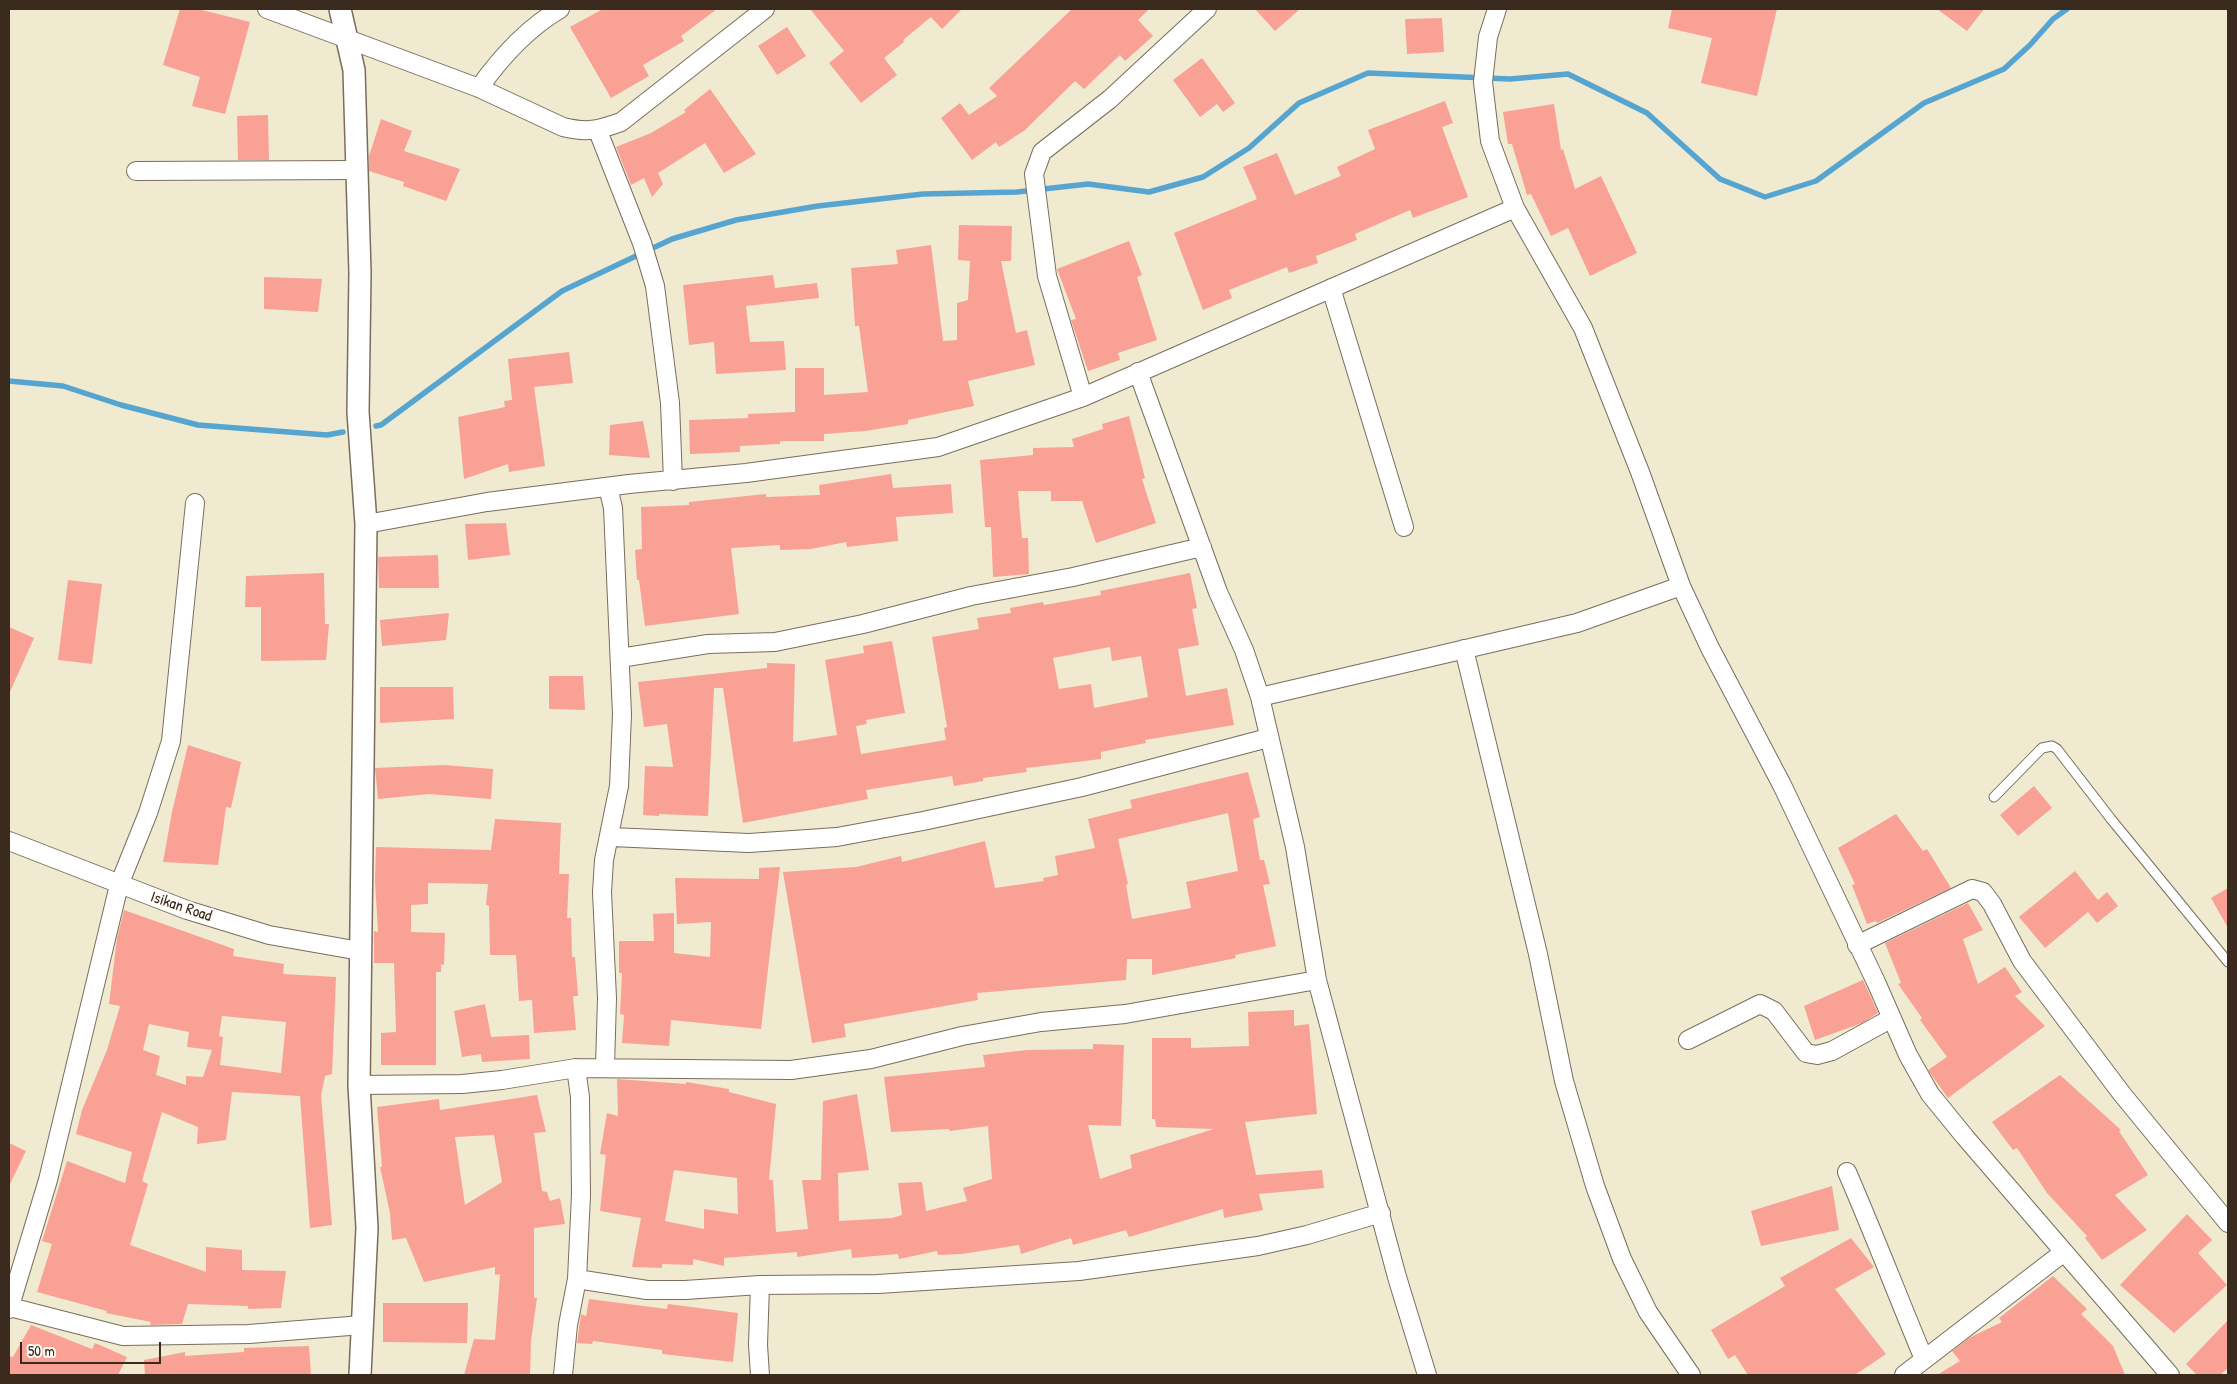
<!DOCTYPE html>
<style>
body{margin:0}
#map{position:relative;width:2237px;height:1384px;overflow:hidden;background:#f0ead1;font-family:"Patrick Hand",sans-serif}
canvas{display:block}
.frame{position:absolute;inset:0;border:10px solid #3b2a1e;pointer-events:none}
.scale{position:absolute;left:20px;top:1342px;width:141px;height:22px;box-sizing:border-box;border:2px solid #3b2a1e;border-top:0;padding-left:6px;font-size:15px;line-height:18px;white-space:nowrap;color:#3b2a1e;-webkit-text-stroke:4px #fdfcf7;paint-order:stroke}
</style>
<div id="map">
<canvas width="2237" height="1384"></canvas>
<div class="frame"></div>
<div class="scale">50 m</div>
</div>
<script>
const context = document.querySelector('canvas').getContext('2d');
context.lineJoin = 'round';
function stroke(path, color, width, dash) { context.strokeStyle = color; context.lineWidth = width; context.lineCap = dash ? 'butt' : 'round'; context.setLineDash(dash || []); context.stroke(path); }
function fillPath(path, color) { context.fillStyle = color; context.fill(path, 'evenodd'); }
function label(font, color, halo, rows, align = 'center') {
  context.font = font + ' "Patrick Hand",sans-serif'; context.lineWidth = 4.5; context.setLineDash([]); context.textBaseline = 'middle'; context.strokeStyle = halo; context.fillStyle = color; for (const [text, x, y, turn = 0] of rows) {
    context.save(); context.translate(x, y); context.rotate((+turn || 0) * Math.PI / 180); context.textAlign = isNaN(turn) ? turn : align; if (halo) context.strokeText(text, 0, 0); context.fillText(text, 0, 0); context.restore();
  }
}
const stream = new Path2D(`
 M9,381l54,5 58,19 77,20 129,10 16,-3
 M376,426l5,-1 181,-134 110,-52 64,-19 82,-14 105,-12 94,-2 71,-8 61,8 54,-15 46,-29 50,-45 69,-30 142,6 58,-5 79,39 73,66 45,18 51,-16 108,-78 80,-34 26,-24 23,-26 14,-10`);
const building = new Path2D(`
 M180,9h18l52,13 -25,92 -33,-8 8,-29 -37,-12z
 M603,9h114l-36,27 3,5 -41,24 6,11 -38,22 -41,-71z
 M810,9h152l-20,20 -11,-12 -28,23 1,2 -20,16 13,17 -36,28 -32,-40 15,-12z
 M1072,9h77l-11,11 15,16 -28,25 -5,-6 -36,34 -9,-8 -50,49 -26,17 -3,-5 -24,18 -31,-42 19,-15 9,12 28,-19 -8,-8z
 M1255,9h45l-25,22z
 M1672,9h105l-20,87 -56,-13 11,-45 -44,-10z
 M1937,9h47l-17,22z
 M1442,18l2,34 -37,2 -2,-35z
 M787,27l19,29 -29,19 -19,-29z
 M1202,58l33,45 -12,9 -6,-8 -17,13 -27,-37z
 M710,89l46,65 -32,19 -19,-30 -47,30 5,11 -11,13 -8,-19 -13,7 -15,-38 35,-14 35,-21 -2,-2z
 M1445,101l8,22 -11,4 26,70 -55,21 -3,-8 -55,24 2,6 -41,16 2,7 -29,10 -2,-6 -58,23 3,8 -29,12 -29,-77 83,-34 -14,-32 34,-14 18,42 46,-19 -4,-9 38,-18 -7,-19z
 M1554,104l7,46 2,-1 12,40 26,-13 36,77 -47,23 -22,-48 -17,8 -20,-42 -4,1 -15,-51h-4l-5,-32z
 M268,115l1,45h-31l-1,-44z
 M381,119l31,12 -8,20 56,18 -14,32 -43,-15 1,-4 -35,-11v-15z
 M959,225l53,1 -1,35h-10l15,72 11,-3 8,35 -67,16 6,25 -66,14v4l-43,7 -41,3v7h-44v3l-40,2v6l-50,2 -1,-34 59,-2v-4l47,-2v-44h29v27l44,-3 -9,-66h-4l-4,-58 47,-4 -2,-14 35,-5 12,96 14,-1v-37l11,-3 2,-39 -12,-1z
 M1129,241l13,34 -5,2 20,63 -39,13 2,7 -32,11 -17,-51 5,-1 -19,-50z
 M773,275l2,13 42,-5 2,15 -73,8 4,36 34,-1 2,29 -70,4 -2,-32 -25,3 -6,-60z
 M264,277l58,2 -4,33 -54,-3z
 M569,352l4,31 -39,4 11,79 -36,6 -1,-8 -44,15 -6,-62 47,-10 -1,-6 8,-1 -4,-41z
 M1129,416l16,62 -3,1 14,44 -60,20 -14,-42h-31v-10h-33l4,47h6l1,36 -36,3 -2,-50h-6l-5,-67 53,-5v-7l41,-1 -2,-8 31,-10 -1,-5z
 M643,421l7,37 -41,-3 1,-30z
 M891,474l2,14 58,-4 2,29 -57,4 2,24 -51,6 -1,-5 -35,7 -31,1v-5l-49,3 8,66 -94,12 -6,-46h-2l-2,-30 7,-1 -1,-42 48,-2v-3l77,-8v3l54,-2 -1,-10z
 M506,523l4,32 -42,5 -3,-36z
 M438,555l1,33h-60l-1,-31z
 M324,573l1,51h4l-3,36 -65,1v-54h-16l1,-31z
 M1190,573l7,35 -5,1 7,36 -21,4 8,47 41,-8 7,37 -89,15 1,3 -45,9v7l-75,9 1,4 -44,6v3l-29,5 -2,-10 -86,14 2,9 -125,24 -20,-135h-9l-6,128 -49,-2v2l-16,-1 2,-49 28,1 -6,-43 -23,3 -6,-45 129,-14v-5l28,1 -2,78 44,-7 -12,-75 39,-7 -1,-7 29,-5 13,72 -39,7 1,4 -11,2 5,28 85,-14 -2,-12 3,-1 -15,-90 47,-8 -2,-11 34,-5 -1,-5 33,-6 1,3 57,-10 -1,-4zM1110,647l2,14 29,-5 7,41 -54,11 -3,-24 -32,5 -6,-31z
 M68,580l34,4 -10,80 -34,-4z
 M449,613l-3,27 -64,6 -2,-26z
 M9,627l25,11 -25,56z
 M549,676h34l2,34 -36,-1z
 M380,687h73l1,32 -74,4z
 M188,745l53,17 -10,46 -5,-1 -8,58 -55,-3 9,-50z
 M444,765l49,4 -2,30 -62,-5 -51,5 -3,-31z
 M1248,772l12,45 -7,2 7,41h4l6,24 -7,1 13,61 -41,9 1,3 -84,17v-16h-25l-1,21 -149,13 1,7 -134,24 2,13 -34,6 -29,-171 73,-5 45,-11 1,6 83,-21 10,47 49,-7 -1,-3 15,-3 -3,-19 40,-8 -7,-29 44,-11 -2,-8zM1228,813l10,58 -52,11 5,26 -59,11 -6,-34 2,-1 -10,-45z
 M2034,786l18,22 -34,28 -18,-21z
 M1896,814l27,37 4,-2 24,39 -74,35 -1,-2 -9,3 -15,-39 3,-1 -17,-36z
 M495,819l66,4 -2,51h10l-2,44h4l1,39h3l3,39h-5l3,34 -42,3 -2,-33 -13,1 -3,-46h-26l-1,-49 -3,-1 2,-21 -60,-1v21l-17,1v27l34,1 -1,32 -3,-1v8h-5v93h-55v-32l15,-1 -2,-69h-20v-32l4,1 -3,-51 1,-34 115,3z
 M780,867l-19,162 -90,-9 -2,26 -47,-3 2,-28 -4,-1 2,-41h-3v-32h35l-1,-27 21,-1v40l36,4 1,-35 -34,2 -2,-46 84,1v-11z
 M2075,871l23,29 9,-8 11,14 -21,17 -9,-11 -43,36 -26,-31z
 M2228,888v40l-17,-30z
 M1968,903l15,27 -20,9 15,45 27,-17 17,25 -7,4 30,30 -97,72 -20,-28 19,-13 -27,-37 2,-2 -24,-34 3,-1 -16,-40z
 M124,910l110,39 -1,7 51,8 -1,10 53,3 -4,97 -7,2 -4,20 11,129 -22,3 -10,-132 -68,-4 -6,48 -29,4 1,-17 -36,-15 -20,69 6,3 -18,61 76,27v-25l36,3v20l44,1 -5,37 -33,1v-3l-60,-2 -6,20 -32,1 1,-3 -45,-9 1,-2 -70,-19 15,-48 -10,-3 25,-80 58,22 7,-31 -56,-18 6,-24 25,-60 13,-44 -11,-2 8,-66zM222,1016l64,6 -5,51 -61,-8 3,-28 -4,-1zM149,1024l40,8 -2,15 25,3 -9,27 -17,-1v9l-30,-10 4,-19 -17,-6z
 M1863,980l15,33 -16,10 -47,17 -11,-34z
 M485,1004l6,33 38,-2 1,24 -48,3 -1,-8 -19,3 -8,-46z
 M1294,1010v16l15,-2 8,90 -72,8 11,53 66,-5 2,18 -65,6 4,16 -39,8 -1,-9 -94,28 -3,-7 -53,15 -2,-7 -50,16 -2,-9 -57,9 -24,1 -1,-4 -38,8 -1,-5 -46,4 -1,-9 -54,8v-5l-73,6v8l-31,-7v6l-31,-1v4l-30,-1 9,-49 -41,-7 6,-56 -6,-1 7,-41 11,3 -1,-37 69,5v-2l43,7v3l47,12 -7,76h4l3,52 32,-3 -6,-49h19l2,-79 34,-7 12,76 -31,3 1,48 53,-3 10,-3 -4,-32 24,-1 4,29 41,-10 -4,-13 29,-9 -4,-53 -38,5 -1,-2 -58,3 -7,-55 101,-10 -2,-12 44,-5 66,-1v-5l31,1 -3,81 -33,-1 12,54 32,-11 -2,-13 84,-26 -58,-2 -1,-8h-3v-81h39v10l58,-2 -1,-34zM674,1170l63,8 1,36 -34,-5v20l-39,-8z
 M2060,1075l61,55 -2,1 29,44 -33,20 32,35 -45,30 -17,-22 2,-2 -40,-43 -30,-45 -4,2 -21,-28z
 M537,1095l9,37 -12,1 8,58 5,1 3,9 10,-3 5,26 -31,4v70h3l-6,43 -1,34h-66l10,-36 21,1 5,-66 -5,1v-8l-71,15 -18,-44 -14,2 -2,-27 -10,-46h2l-5,-60 62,-8 1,11zM494,1135l8,47 -37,23 -10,-68z
 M9,1143l17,8 -17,35z
 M1832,1186l7,44 -78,16 -10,-35z
 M2187,1214l25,26 -14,13 29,32 -53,48 -54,-48z
 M1851,1238l23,29 -39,22 51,65 -31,21h-107l-13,-20 -7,4 -17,-29 74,-44 -5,-8z
 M2053,1276l34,33 -6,5 32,32 12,29h-188l23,-14 -8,-10 17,-13 33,-16 -3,-4z
 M589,1299l78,10 1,-5 70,9 -5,49 -71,-8v-4l-69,-9 -1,3 -15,-1 4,-29 5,2z
 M383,1303h85l-1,40 -84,-1z
 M2228,1320v48l-8,7h-23l-11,-11z
 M31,1325l61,24 3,-6 32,14 -9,18h-109v-19l4,1z
 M309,1346l2,29h-166l-1,-15 41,-8v4l59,-4v-4z`);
const service = new Path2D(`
 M1994,797l48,-49 10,-2 5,3 54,70 117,143`);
const minor = new Path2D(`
 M267,9l212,79 84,39c24,6 36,3 58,-5l144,-113
 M1497,9l-9,28 -5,45 7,59 25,67 68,120 57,144 41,114 29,62 72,137 94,197 32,73 22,39 35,43 205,238
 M479,88c22,-31 47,-59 81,-79
 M598,131l44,112 13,43 15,117 3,78
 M136,171l221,-1
 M1331,288l73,239
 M1138,372l80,220 26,58 16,47 35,150 22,133 80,297 30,98
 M1083,397l-36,-121 -13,-102 8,-22 68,-53 97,-90
 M366,524l121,-22 142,-18 117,-11 192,-26 145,-50 432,-189
 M1464,649l74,305 26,127 31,105 27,73 26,53 43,63
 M620,658l88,-14 67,-2 88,-18 108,-28 102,-19 129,-30
 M1260,697l317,-74 104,-37
 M611,837l138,6 88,-6 86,-16 159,-34 186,-49
 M9,841l178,69 82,25 91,16
 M1857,945l115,-56 11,3 9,12 30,57 100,133 106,129
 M1688,1040l72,-36 14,7 32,42 11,2 15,-4 60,-33
 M605,1067l2,-69 -5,-106 2,-32 15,-74 3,-72 -9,-206 -5,-21
 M359,1085l103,-1 40,-4 74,-12 215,2 80,-11 91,-23 79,-14 84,-8 192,-34
 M1847,1172c27,62 51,125 77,187
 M577,1279l70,11h38l75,-5 118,-1 201,-13 179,-25 49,-11 74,-22
 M10,1307l113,29 126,-2 113,-9
 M9,1309l39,-129 71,-295 29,-72 23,-72 24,-238
 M563,1375l5,-50 9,-46 4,-84 -1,-98 -4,-29
 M760,1375l-2,-30 2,-60
 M1904,1375l160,-123`);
const tertiary = new Path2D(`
 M340,9l14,61 6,203 -2,139 8,112 -7,561 8,143 -7,147`);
const streetNames = [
 ["Isikan Road",181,907,19]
];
stroke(stream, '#56a5d0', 5.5);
fillPath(building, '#faa195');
stroke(service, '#7a6d5d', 11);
stroke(minor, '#7a6d5d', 20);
stroke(tertiary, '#7a6d5d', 24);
stroke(service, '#fff', 9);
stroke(minor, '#fff', 18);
stroke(tertiary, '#fff', 21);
label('16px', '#3b2a1e', '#fdfcf7', streetNames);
</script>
